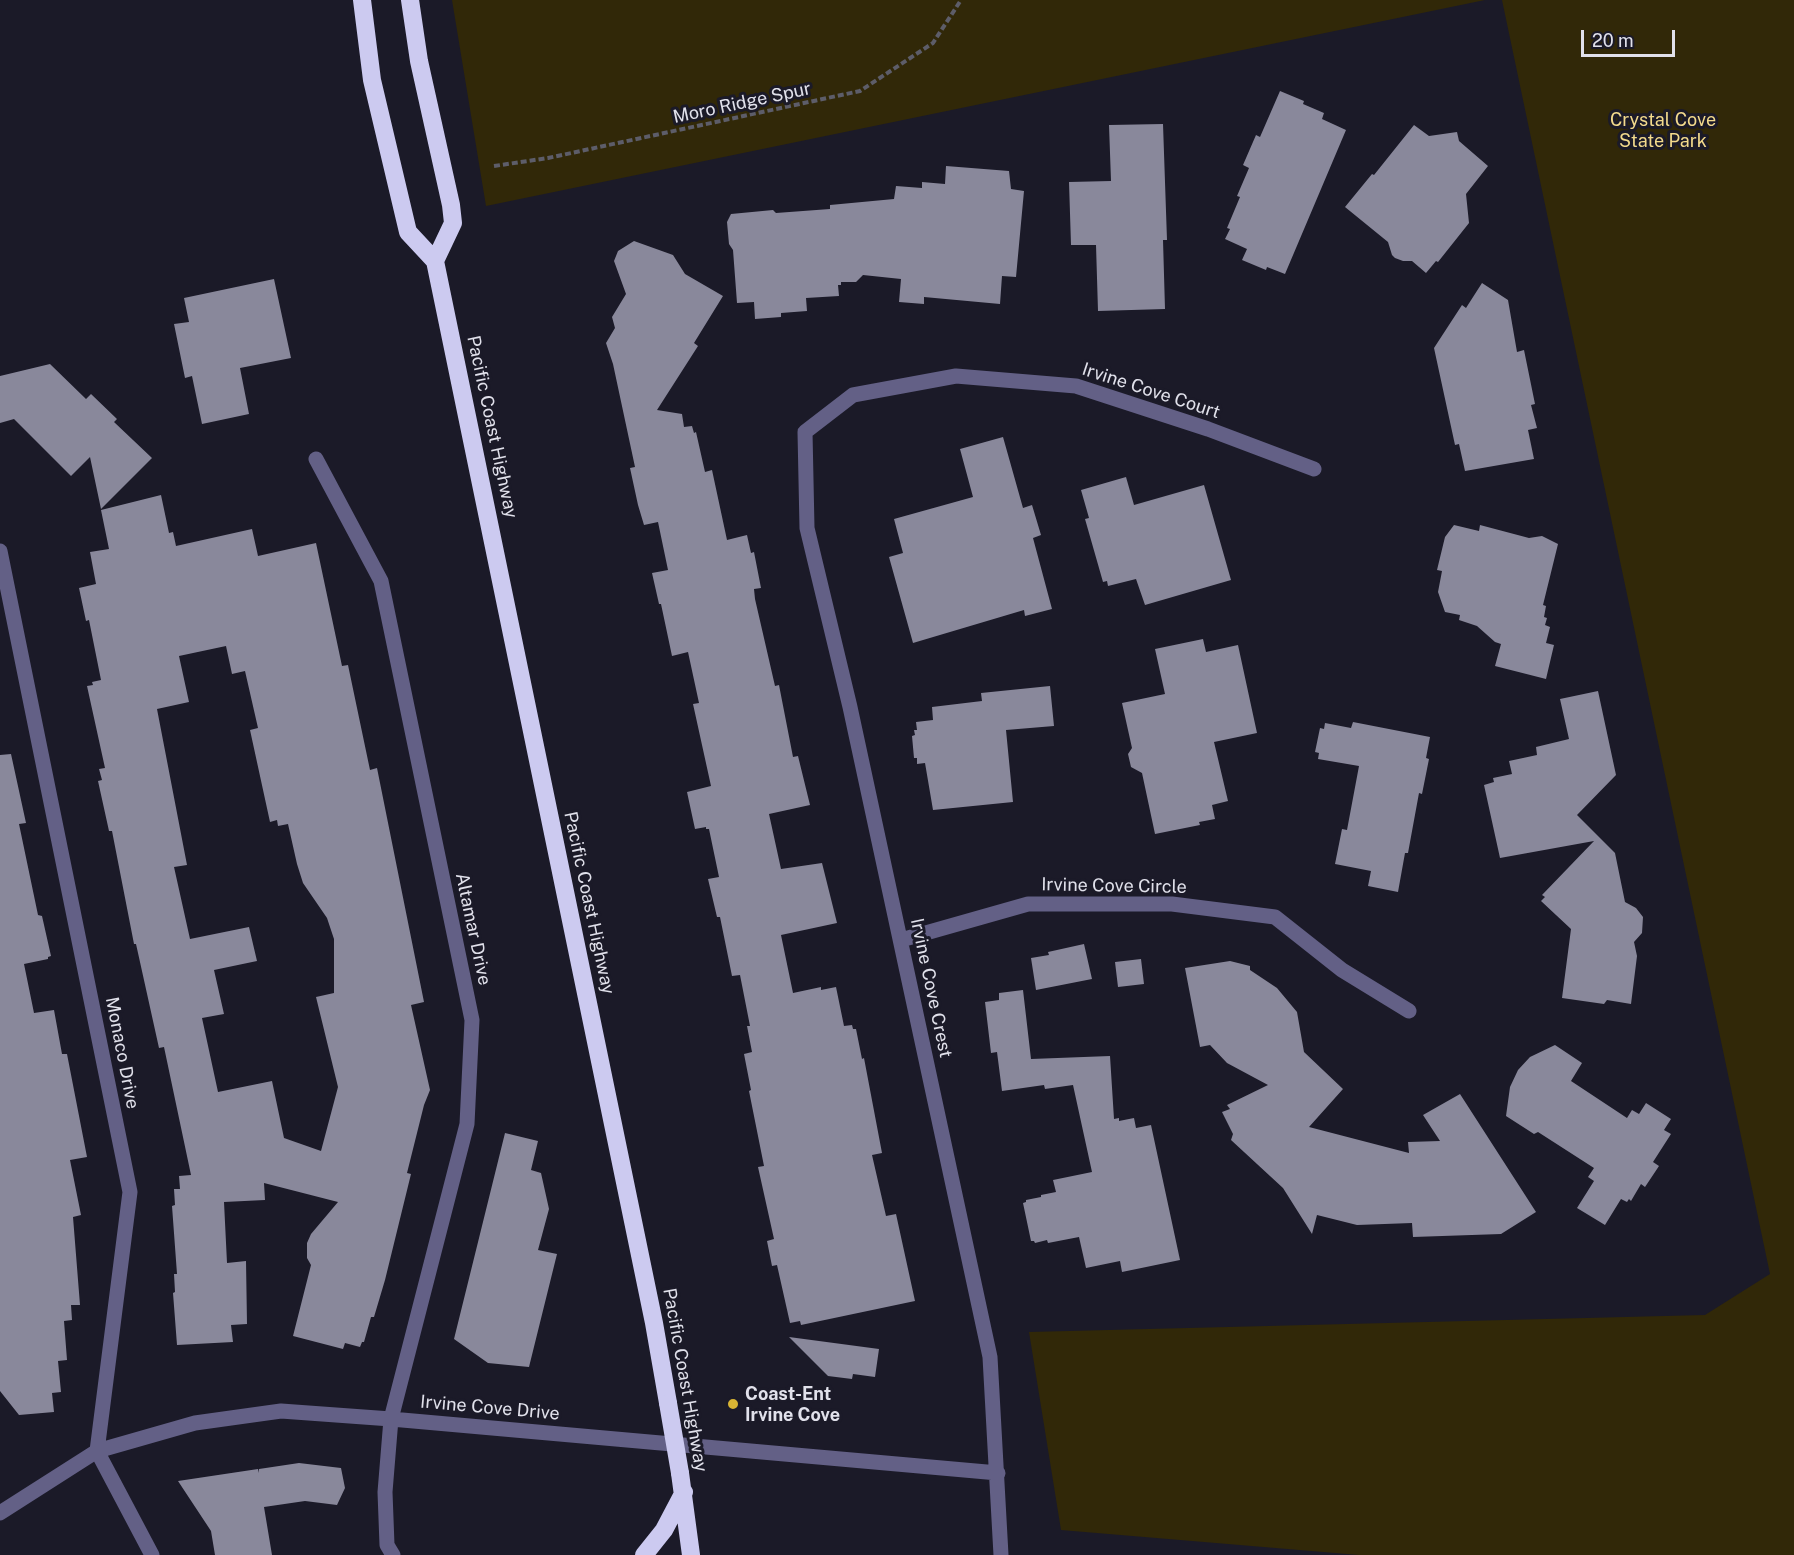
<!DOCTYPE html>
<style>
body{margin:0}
#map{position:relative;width:1794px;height:1555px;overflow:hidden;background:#1b1a28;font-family:"Public Sans",sans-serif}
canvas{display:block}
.scale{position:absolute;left:1581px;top:30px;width:94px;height:27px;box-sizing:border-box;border:3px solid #e1e1eb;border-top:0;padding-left:8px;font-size:18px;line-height:21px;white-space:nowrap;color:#e1e1eb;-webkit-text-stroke:4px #1b1a28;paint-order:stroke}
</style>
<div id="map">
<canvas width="1794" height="1555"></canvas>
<div class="scale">20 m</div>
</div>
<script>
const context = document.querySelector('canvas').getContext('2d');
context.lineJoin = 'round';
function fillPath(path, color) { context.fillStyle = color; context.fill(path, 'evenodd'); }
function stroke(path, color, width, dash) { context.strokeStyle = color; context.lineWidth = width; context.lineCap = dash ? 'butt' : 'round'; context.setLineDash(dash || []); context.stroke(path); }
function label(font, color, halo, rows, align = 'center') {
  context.font = font + ' "Public Sans",sans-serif'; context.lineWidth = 6; context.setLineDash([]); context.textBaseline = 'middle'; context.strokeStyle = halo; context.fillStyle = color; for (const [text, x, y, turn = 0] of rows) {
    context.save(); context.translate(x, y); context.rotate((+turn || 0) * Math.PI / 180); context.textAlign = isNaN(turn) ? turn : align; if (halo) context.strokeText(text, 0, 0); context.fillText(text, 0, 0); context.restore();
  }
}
const green = new Path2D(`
 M452,0h1033l-999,206z
 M1502,0h292v1555h-435l-298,-25 -32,-198 676,-17 65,-41z`);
const building = new Path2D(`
 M1280,91l24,10 -1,3 21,9 -2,6 24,11 -61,144 -18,-7 -1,3 -24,-10 5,-11 -22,-10 5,-10 -3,-1 13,-31 -3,-1 12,-28 -6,-3 13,-30 4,2z
 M1163,124l4,116h-4l2,69 -67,2 -2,-66h-25l-2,-63 42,-1 -2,-56z
 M1414,125l15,11 28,-4 2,9 29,25 -22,28 3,29 -31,39 -2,-1 -10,12 -14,-12h-9l-8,-3 -3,-3 -4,-13 -43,-35 27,-33 2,1z
 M946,166l63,5 2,18 13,2 -8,86 -14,-1 -2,28 -76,-7v7l-25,-2 2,-23 -38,-4 -7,7h-15v3h-3l1,11 -33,2 1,13 -26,2v4l-26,2 -1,-17 -17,1 -4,-53 -4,-6 -2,-22 4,-8 42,-4 3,3 54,-4v-4l64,-6 2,-13 26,2v-6l23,2z
 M634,241l39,14 12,19 38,22 -29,47 4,3 -41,64 25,4 2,13 8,-1 2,7 2,-1 9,40 7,-2 15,70 20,-5 4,18 3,-1 7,36 -7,1 1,10 20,87 4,-1 14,72 5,-1 12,49 -41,9 12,55 41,-6 15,60 -56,12 12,58 28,-6v3l15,-3 8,39 8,-1 1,4h3l6,30 2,-1 18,95 -10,2 14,61 10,-2 19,87 -114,24 -1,-4 -10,2 -13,-58 -5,1 -5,-25 7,-2 -16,-72 6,-1 -15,-75 2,-1 -7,-36 8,-2 -5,-26h3l-10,-51 -8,1 -12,-59h-3l-9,-38 11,-2 -10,-48h-3v-2l-11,2 -8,-37 24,-6 -18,-82 6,-1 -11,-51 -16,4 -11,-52h-2l-7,-31 16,-3 -10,-48 -14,3 -6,-20 -8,-37 5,-1 -22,-103 -7,-21 9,-15 -3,-11 14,-23 -12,-33 4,-10z
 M274,279l17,79 -51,10 9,46 -47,10 -10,-48 -7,2 -11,-54 15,-2 -5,-24z
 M1482,283l26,17 9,52 7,-2 11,54 -4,1 6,23 -9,2 6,29 -69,12 -6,-27 -4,1 -21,-97 28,-43 4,3z
 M50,364l36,35 5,-5 26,25 -3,3 38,36 -51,51 -11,-52 -19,19 -57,-57 -14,4v-47z
 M1003,437l20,71 9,-3 9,30 -8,3 19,71 -27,7 -1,-6 -111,33 -24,-86 14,-4 -9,-34 79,-22 -13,-48z
 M1126,477l8,28 70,-20 27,95 -86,25 -9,-26 -28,7 -1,-5 -4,1 -18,-63 4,-1 -8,-28z
 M161,495l8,38 4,-1 3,14 76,-17 6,27 58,-13 26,123 6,-1 22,105 7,-2 47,234 -13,3 19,85 -6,15 -17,68 4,1 -26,106 -11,37h-3l-7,25h-2l-2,5 -15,-4 -2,6 -50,-13 18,-71 -4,-7v-15l4,-9 27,-32 -74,-19 1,17 -41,2 3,61 19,-2 1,63 -16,1 2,17 -56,3 -4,-52 2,-1 -1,-18h3l-5,-68 3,-1 -1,-16h6l-1,-13 12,-1 -27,-128 -5,1 -21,-95 -2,-9h-2l-22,-113h-3l-11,-50 4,-1 -3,-11 6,-1 -18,-82 6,-1 -1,-3 9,-2 -12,-60 -3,1 -7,-33 17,-4 -6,-32 19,-3 -8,-39zM226,646l6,28 13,-3 13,57 -8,2 20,92 7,-2 1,6 10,-2 9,40 6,19 24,35 7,21v54l-18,4 22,90 -17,64 -37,-13 -12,-57 -54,11 -16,-74 22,-4 -10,-44 43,-9 -8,-34 -59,12 -16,-72 13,-2 -30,-156 32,-7 -10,-46z
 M1454,525l25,6 1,-6 49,13 13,-2 16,8 -15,61 3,1 -2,11 3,1 -2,7 5,2 -4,16 8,2 -8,34 -51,-13 6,-22 -6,-2 -18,-16 -18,-6 1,-5 -15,-3 -7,-20 4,-21 -5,-1 8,-33z
 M1203,639l3,13 32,-7 19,88 -43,9 14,59 -16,4 3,14 -16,3 1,3 -45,9 -13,-61 -11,-6 -3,-13 4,-6 -10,-45 43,-9 -10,-45z
 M1050,686l4,40 -48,4 7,72 -80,8 -8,-47 -8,1v-6h-3l-2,-22 3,-1 -1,-5h3l-1,-8 17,-2 -1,-13 50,-6 -1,-8z
 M1598,691l18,84 -39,40 38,38 10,49 11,6 7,9 -1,16 -8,9 3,14 -6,48 -24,-4 -3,4 -42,-6 9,-69 -30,-28 4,-4 -3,-2 52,-54 -94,17 -16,-73 10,-3 -1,-4 19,-4 -3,-13 28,-6 -1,-8 33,-8 -9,-40z
 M1353,722l77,15 -4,21 3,1 -7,35 -3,-1 -11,60h-3l-7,39 -30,-6 3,-15 -36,-7 7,-35 5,1 12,-64 -41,-7 1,-6 -4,-1 5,-24 4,1 1,-6 26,5z
 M11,754l15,69 -7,1 19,91 4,1 9,40 -3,1v2l-24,5 10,49 20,-3 8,44h5l20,103 -17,3 11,55 -8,2 7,88h-9l1,15 -8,1 3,39 -9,1 3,31 -9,1 2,19 -35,3 -19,-24v-636z
 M1084,944l8,35 -56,11 -5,-32 18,-3 -1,-3z
 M1141,959l3,25 -26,3 -3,-25z
 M1230,961l20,5v4l27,18 20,24 7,40 39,37 -34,38 100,26 -1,-11 32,-1 -17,-26 37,-21 76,118 -35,22 -88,3 -1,-14 -55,2 -40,-10 -5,19 -29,-46 -52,-48 2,-6 -11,-22 8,-3 -3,-4 41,-20 -41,-22 -17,-18 -10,2 -15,-79z
 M1023,990l8,69 79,-3 4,63 5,-1v3l15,-3 2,10 15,-3 29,135 -58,12 -2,-11 -34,7 -7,-31 -31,6 -1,-3 -12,3 -1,-2h-3l-8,-38 3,-1v-2l15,-3v-2l15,-3 -3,-12 39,-8 -19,-87 -28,4 -1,-4 -42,6 -5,-39 -6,1 -6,-51 14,-2v-7z
 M1555,1045l27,18 -11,18 56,37 5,-8 7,4 7,-11 25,16 -7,11 7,4 -18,28 6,4 -14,21 -4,-3 -10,17 -2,-2 -2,3 -6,-3 -16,26 -28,-17 17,-27 -6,-4 6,-9 -56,-36 -4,2 -28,-18 4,-29 8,-17 12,-13z
 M505,1133l33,8 -7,29 10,3 8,36 -11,41 19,4 -28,113 -41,-4 -34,-24z
 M789,1337l90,12 -4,28 -22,-3 -1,5 -24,-3z
 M299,1463l42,5 4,20 -8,17 -32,-4 -41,6 8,48h-57l-4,-24 -33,-50 80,-12v4l1,-4z`);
const path = new Path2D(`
 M494,166l54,-8 312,-67 73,-48 28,-43`);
const minor = new Path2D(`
 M316,459l65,122 91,439 -5,104 -76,295 -6,73 2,53 6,10
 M0,551l130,641 -33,259 55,104
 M901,940l127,-36h144l103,13 67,53 67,41
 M0,1513l97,-62 98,-28 86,-12 110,8 607,54
 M1001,1555l-11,-198 -140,-650 -43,-179 -2,-96 48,-37 103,-19 120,10 132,43 106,40`);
const highway = new Path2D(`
 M362,0l10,80 36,152 27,29 219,1062 14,80
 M410,0l9,61 32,144 2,18 -18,38
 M680,1473l11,82
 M644,1555l20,-25 20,-38`);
const highwayBridge = new Path2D(`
 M668,1403l12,70`);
const markers = [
 [733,1404,6,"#d8b434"]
];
const streetNames = [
 ["Moro Ridge Spur",742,103,-12],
 ["Irvine Cove Court",1151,391,18],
 ["Pacific Coast Highway",492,427,78],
 ["Irvine Cove Circle",1114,886,1],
 ["Pacific Coast Highway",589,903,78],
 ["Altamar Drive",473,929,78],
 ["Irvine Cove Crest",931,988,78],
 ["Monaco Drive",122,1053,79],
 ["Pacific Coast Highway",685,1380,80],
 ["Irvine Cove Drive",490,1408,5]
];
const parkNames = [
 ["Crystal Cove",1663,120],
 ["State Park",1663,141]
];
const poiNames = [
 ["Coast-Ent",745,1394],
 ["Irvine Cove",745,1415]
];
fillPath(green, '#312808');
fillPath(building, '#89889b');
stroke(path, '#5d5d69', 4, [6, 3]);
stroke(minor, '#636086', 15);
stroke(highway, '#cccaf0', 18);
stroke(highwayBridge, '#cccaf0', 18);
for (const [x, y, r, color] of markers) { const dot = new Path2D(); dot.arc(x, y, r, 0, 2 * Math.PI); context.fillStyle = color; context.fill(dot); stroke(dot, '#1b1a28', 2); }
label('18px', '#e1e1eb', '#1b1a28', streetNames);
label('18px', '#f3da8c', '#1b1a28', parkNames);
label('bold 18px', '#e1e1eb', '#1b1a28', poiNames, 'left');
</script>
